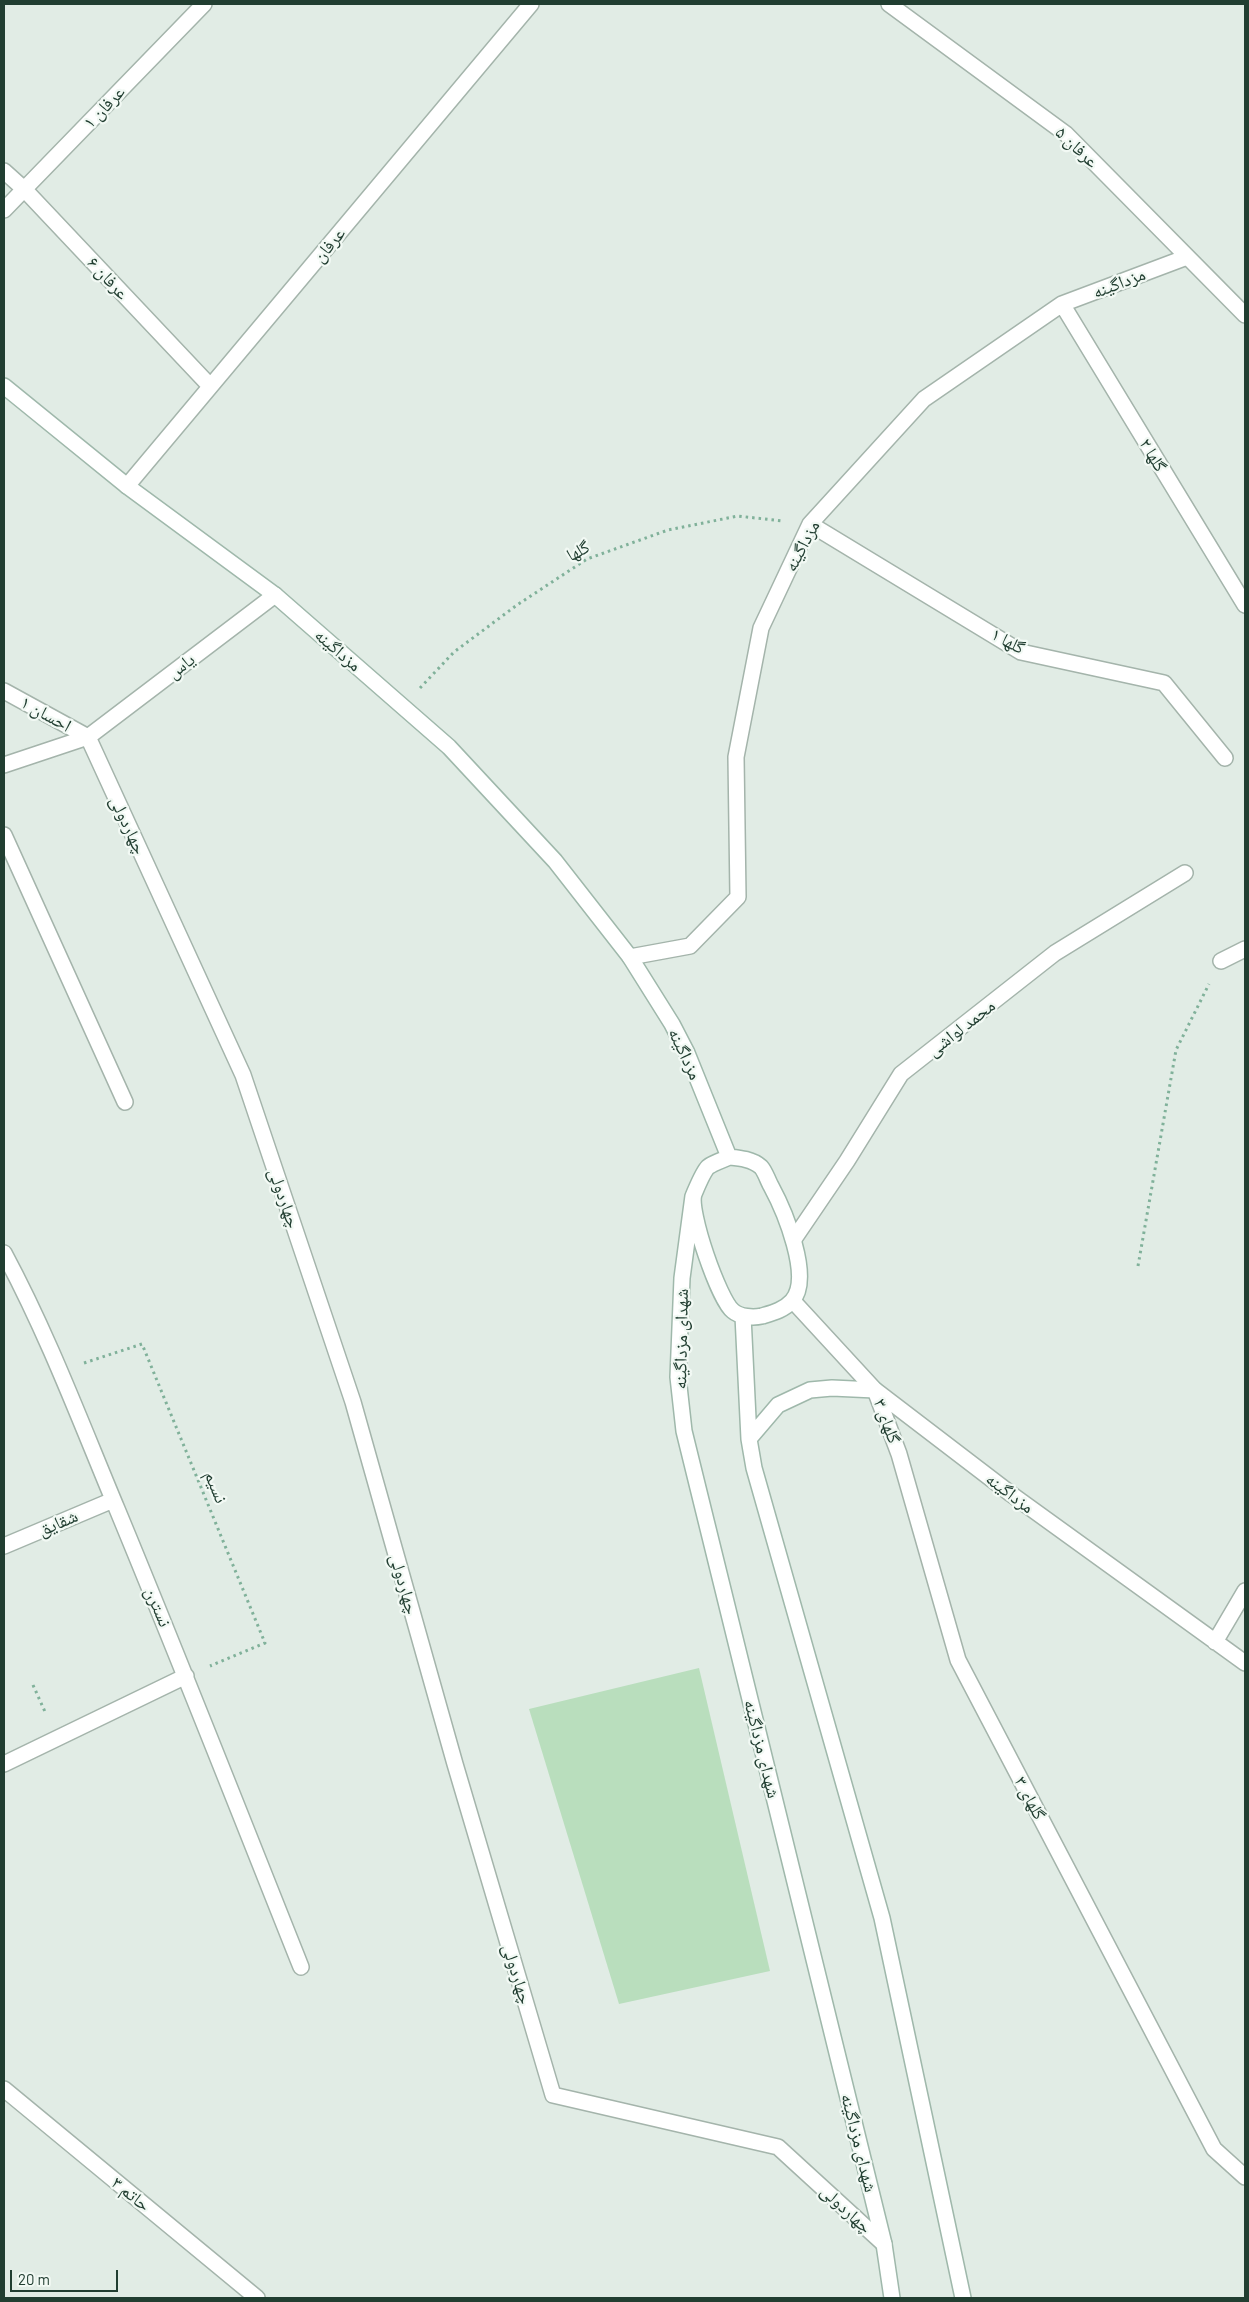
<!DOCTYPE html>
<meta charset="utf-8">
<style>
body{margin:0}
#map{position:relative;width:1249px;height:2302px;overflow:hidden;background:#e1ece5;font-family:Barlow,sans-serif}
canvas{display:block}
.frame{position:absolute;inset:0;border:5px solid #213e31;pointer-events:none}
.scale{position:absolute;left:10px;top:2270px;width:108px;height:22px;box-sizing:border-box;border:2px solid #213e31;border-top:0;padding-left:6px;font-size:15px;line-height:18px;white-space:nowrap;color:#213e31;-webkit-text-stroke:4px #f2f9f4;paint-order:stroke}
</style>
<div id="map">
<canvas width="1249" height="2302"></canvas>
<div class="frame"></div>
<div class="scale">20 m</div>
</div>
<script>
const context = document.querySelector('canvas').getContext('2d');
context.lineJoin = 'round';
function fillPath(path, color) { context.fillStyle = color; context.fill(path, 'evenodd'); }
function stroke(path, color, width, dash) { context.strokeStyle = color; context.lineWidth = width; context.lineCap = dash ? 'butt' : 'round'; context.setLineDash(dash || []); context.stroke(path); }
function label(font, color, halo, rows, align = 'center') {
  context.font = font + ' Barlow,"Noto Naskh Arabic",sans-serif'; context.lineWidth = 4.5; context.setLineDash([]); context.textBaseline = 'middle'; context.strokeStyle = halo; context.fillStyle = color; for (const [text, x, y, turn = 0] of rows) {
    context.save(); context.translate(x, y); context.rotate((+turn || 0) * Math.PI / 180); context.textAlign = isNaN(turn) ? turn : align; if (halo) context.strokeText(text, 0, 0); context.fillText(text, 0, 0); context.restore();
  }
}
const green = new Path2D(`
 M699,1668l71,303 -151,33 -90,-295z`);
const path = new Path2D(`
 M420,688l34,-36 63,-47 70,-46 81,-29 70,-14 44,5
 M1138,1266l38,-216 33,-66
 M84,1363l58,-19 123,299 -55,23
 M33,1685l13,29`);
const lane = new Path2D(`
 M4,2089l253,209`);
const street = new Path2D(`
 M889,4l177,130 179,181
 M4,171l20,18 186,197
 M4,210l200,-206
 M1062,304l183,301
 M127,486l404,-482
 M810,524l211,128 143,31 61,75
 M4,691l84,46
 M88,737l155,338 110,327 102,362 98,331 225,52 106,97
 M4,765l84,-28 187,-142
 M4,835l121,267
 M630,957l60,-11 48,-49 -2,-140 25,-129 49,-104 114,-125 138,-95 125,-47
 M1221,961l24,-12
 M794,1239l53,-78 54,-87 154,-121 130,-80
 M4,1253c44,82 77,170 113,256 63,152 123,305 184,458
 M793,1301l82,89 136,104 234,169
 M875,1390l24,64 59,206 256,489 31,28
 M4,1546l109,-46
 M1215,1642l30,-51
 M4,1764l182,-88`);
const secondary = new Path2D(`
 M4,386l123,100 148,109 174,152 106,114 75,96 42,67 15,29 42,104
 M729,1157c10,1 23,2 32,10 4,4 7,14 10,19 13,24 42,92 21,115 -8,9 -20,12 -30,15 -9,2 -22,1 -29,-5 -14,-11 -45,-100 -39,-117 3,-7 9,-22 14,-27 5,-4 15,-7 21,-10z
 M693,1196l-11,82 -4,99 6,54 200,813 8,54
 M743,1316l6,123 5,29 128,450 81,380
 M749,1439l29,-34 32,-15 22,-2 43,2`);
const streetNames = [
 ["عرفان ۱",104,107,-46],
 ["عرفان ۵",1077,147,43],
 ["عرفان",329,245,-50],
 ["عرفان ۶",108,278,47],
 ["مزداگینه",1119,283,-21],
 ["گلها ۲",1153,455,59],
 ["مزداگینه",802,546,-62],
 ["گلها",578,551,-28],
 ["گلها ۱",1008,641,28],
 ["مزداگینه",338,650,41],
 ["یاس",181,666,-37],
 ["احسان ۱",46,714,29],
 ["چهاردولی",128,825,65],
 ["محمد لواشی",961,1028,-38],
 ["مزداگینه",685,1054,65],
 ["چهاردولی",284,1198,71],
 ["شهدای مزداگینه",681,1339,-89],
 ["گلهای ۳",887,1421,70],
 ["نسیم",216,1487,68],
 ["مزداگینه",1010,1493,37],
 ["شقایق",58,1523,-23],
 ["چهاردولی",404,1584,74],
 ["نسترن",158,1607,67],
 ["شهدای مزداگینه",762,1749,76],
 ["گلهای ۳",1030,1798,62],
 ["چهاردولی",517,1974,73],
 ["شهدای مزداگینه",859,2143,76],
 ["حاتم ۳",131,2194,39],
 ["چهاردولی",846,2209,43]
];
fillPath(green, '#b9debd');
stroke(lane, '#a4b4ab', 18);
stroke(street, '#a4b4ab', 18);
stroke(secondary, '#9fb8ab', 18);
stroke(path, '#80b19a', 3, [2.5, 4]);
stroke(lane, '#fff', 15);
stroke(street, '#fff', 15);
stroke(secondary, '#fff', 15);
label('18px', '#213e31', '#f2f9f4', streetNames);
</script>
